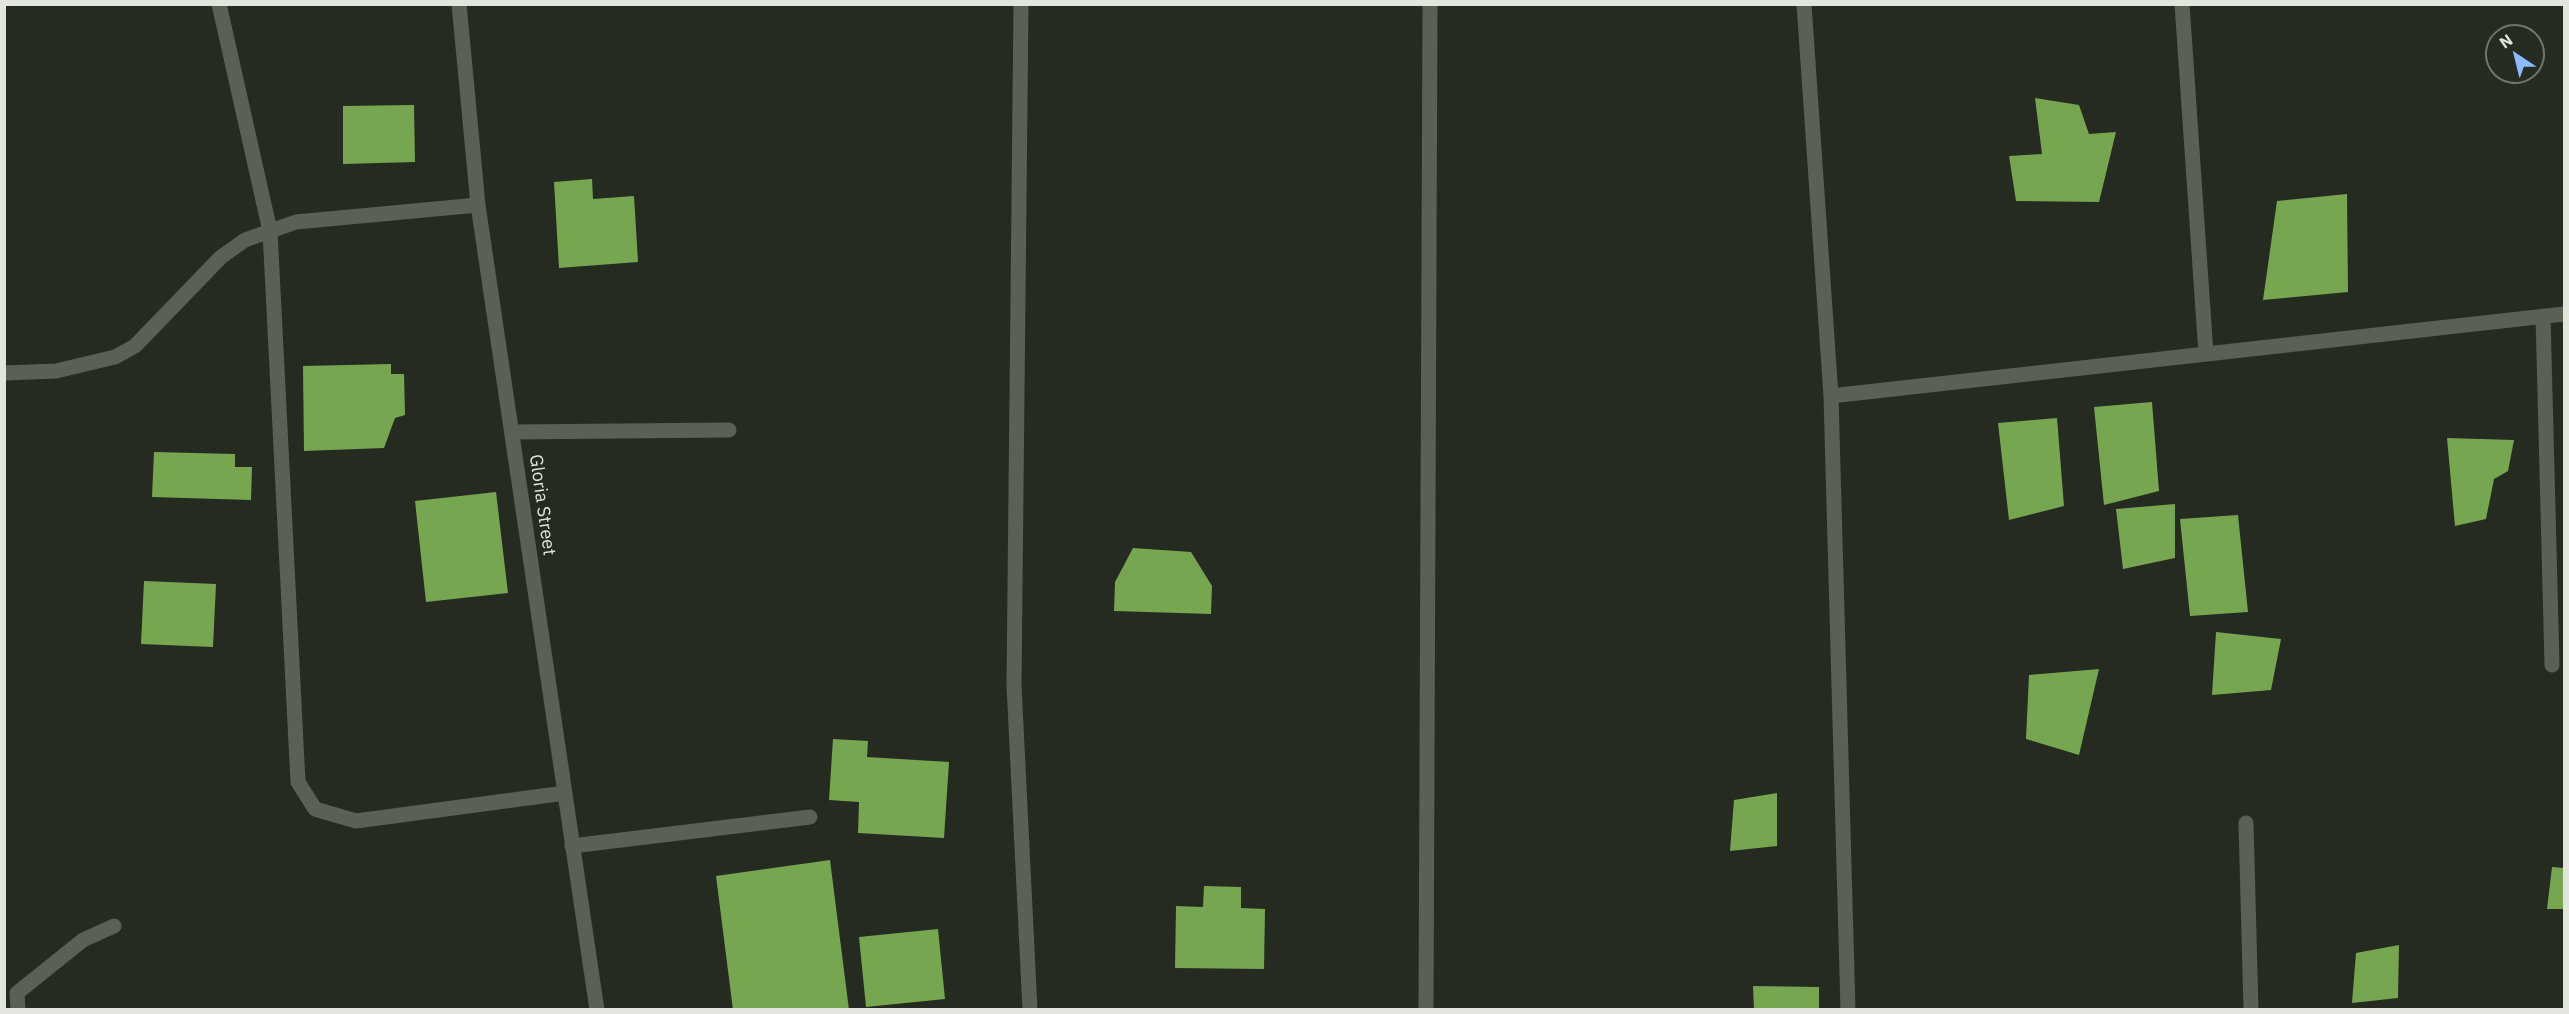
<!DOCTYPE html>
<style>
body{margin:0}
#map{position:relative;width:2569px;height:1014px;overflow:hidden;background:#262b21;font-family:"IBM Plex Sans",sans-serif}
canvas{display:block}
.frame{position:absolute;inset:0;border:6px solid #e1e5de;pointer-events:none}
.north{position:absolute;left:2485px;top:24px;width:60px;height:60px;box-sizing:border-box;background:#262b21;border:2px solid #71756d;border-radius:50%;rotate:325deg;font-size:16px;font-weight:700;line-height:24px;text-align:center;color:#e1e5de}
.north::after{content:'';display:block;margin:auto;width:21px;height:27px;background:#8abafc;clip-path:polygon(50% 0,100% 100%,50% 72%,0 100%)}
</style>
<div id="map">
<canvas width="2569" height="1014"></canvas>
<div class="frame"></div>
<div class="north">N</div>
</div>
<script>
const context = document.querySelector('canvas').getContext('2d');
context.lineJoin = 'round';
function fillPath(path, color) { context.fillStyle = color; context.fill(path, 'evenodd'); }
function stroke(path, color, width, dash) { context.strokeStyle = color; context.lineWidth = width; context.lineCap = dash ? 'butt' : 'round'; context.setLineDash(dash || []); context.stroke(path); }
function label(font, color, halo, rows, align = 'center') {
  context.font = font + ' "IBM Plex Sans",sans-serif'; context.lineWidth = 6; context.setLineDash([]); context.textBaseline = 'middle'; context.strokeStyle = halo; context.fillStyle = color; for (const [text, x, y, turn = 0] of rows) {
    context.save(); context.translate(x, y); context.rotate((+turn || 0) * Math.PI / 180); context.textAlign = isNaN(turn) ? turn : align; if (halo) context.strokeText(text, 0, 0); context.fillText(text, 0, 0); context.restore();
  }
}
const building = new Path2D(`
 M2035,98l44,7 10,29 27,-2 -17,70 -83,-1 -7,-45 33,-2z
 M414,105l1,57 -72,2v-58z
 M592,179l1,20 41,-3 4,66 -79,6 -5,-86z
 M2347,194l1,98 -85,8 14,-99z
 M391,364v10h13l1,41 -10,3 -11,30 -80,3 -1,-85z
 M2152,402l7,89 -55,14 -10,-98z
 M2057,418l7,88 -55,14 -11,-97z
 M2447,438l67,2 -6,31 -14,8 -8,40 -31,7z
 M154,452l81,2v13h17l-1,33 -99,-3z
 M496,492l12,101 -82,9 -11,-101z
 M2175,504v54l-52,11 -7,-60z
 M2238,515l10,97 -58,4 -10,-97z
 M1133,548l58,4 21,34 -1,28 -97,-3 1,-29z
 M144,581l72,3 -3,63 -72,-3z
 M2216,632l65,7 -10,51 -59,5z
 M2099,669l-20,86 -53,-16 3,-64z
 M833,739l35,2 -1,16 82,5 -5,76 -86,-5 1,-31 -30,-2z
 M1777,793v53l-47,5 4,-51z
 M830,860l19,150h-116l-17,-134z
 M2552,867l12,1v41h-17z
 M1204,886l37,1v21l24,1 -1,60 -89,-1 1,-62 27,1z
 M938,929l7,70 -79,8 -7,-70z
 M2399,945l-1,53 -46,5 4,-50z
 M1753,986l66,1v23h-65z`);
const lane = new Path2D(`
 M572,846l238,-29
 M18,1010l-1,-17 66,-53 31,-14`);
const street = new Path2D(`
 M219,4l51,227 28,551 17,27 41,12 209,-28
 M459,4l19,201 119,805
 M1021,4l-7,681 16,325
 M1804,4l27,392 17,614
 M2182,4l24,350
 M2543,316l9,349
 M4,373l52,-2 59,-14 20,-11 86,-89 24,-17 51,-18 182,-17
 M1831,396l733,-82
 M512,432l217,-2
 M2246,823l5,187
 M1426,1010l4,-1006`);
const streetNames = [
 ["Gloria Street",542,505,82]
];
fillPath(building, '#77a650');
stroke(lane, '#596054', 15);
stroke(street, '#596054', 15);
label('18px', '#e1e5de', '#262b21', streetNames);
</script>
